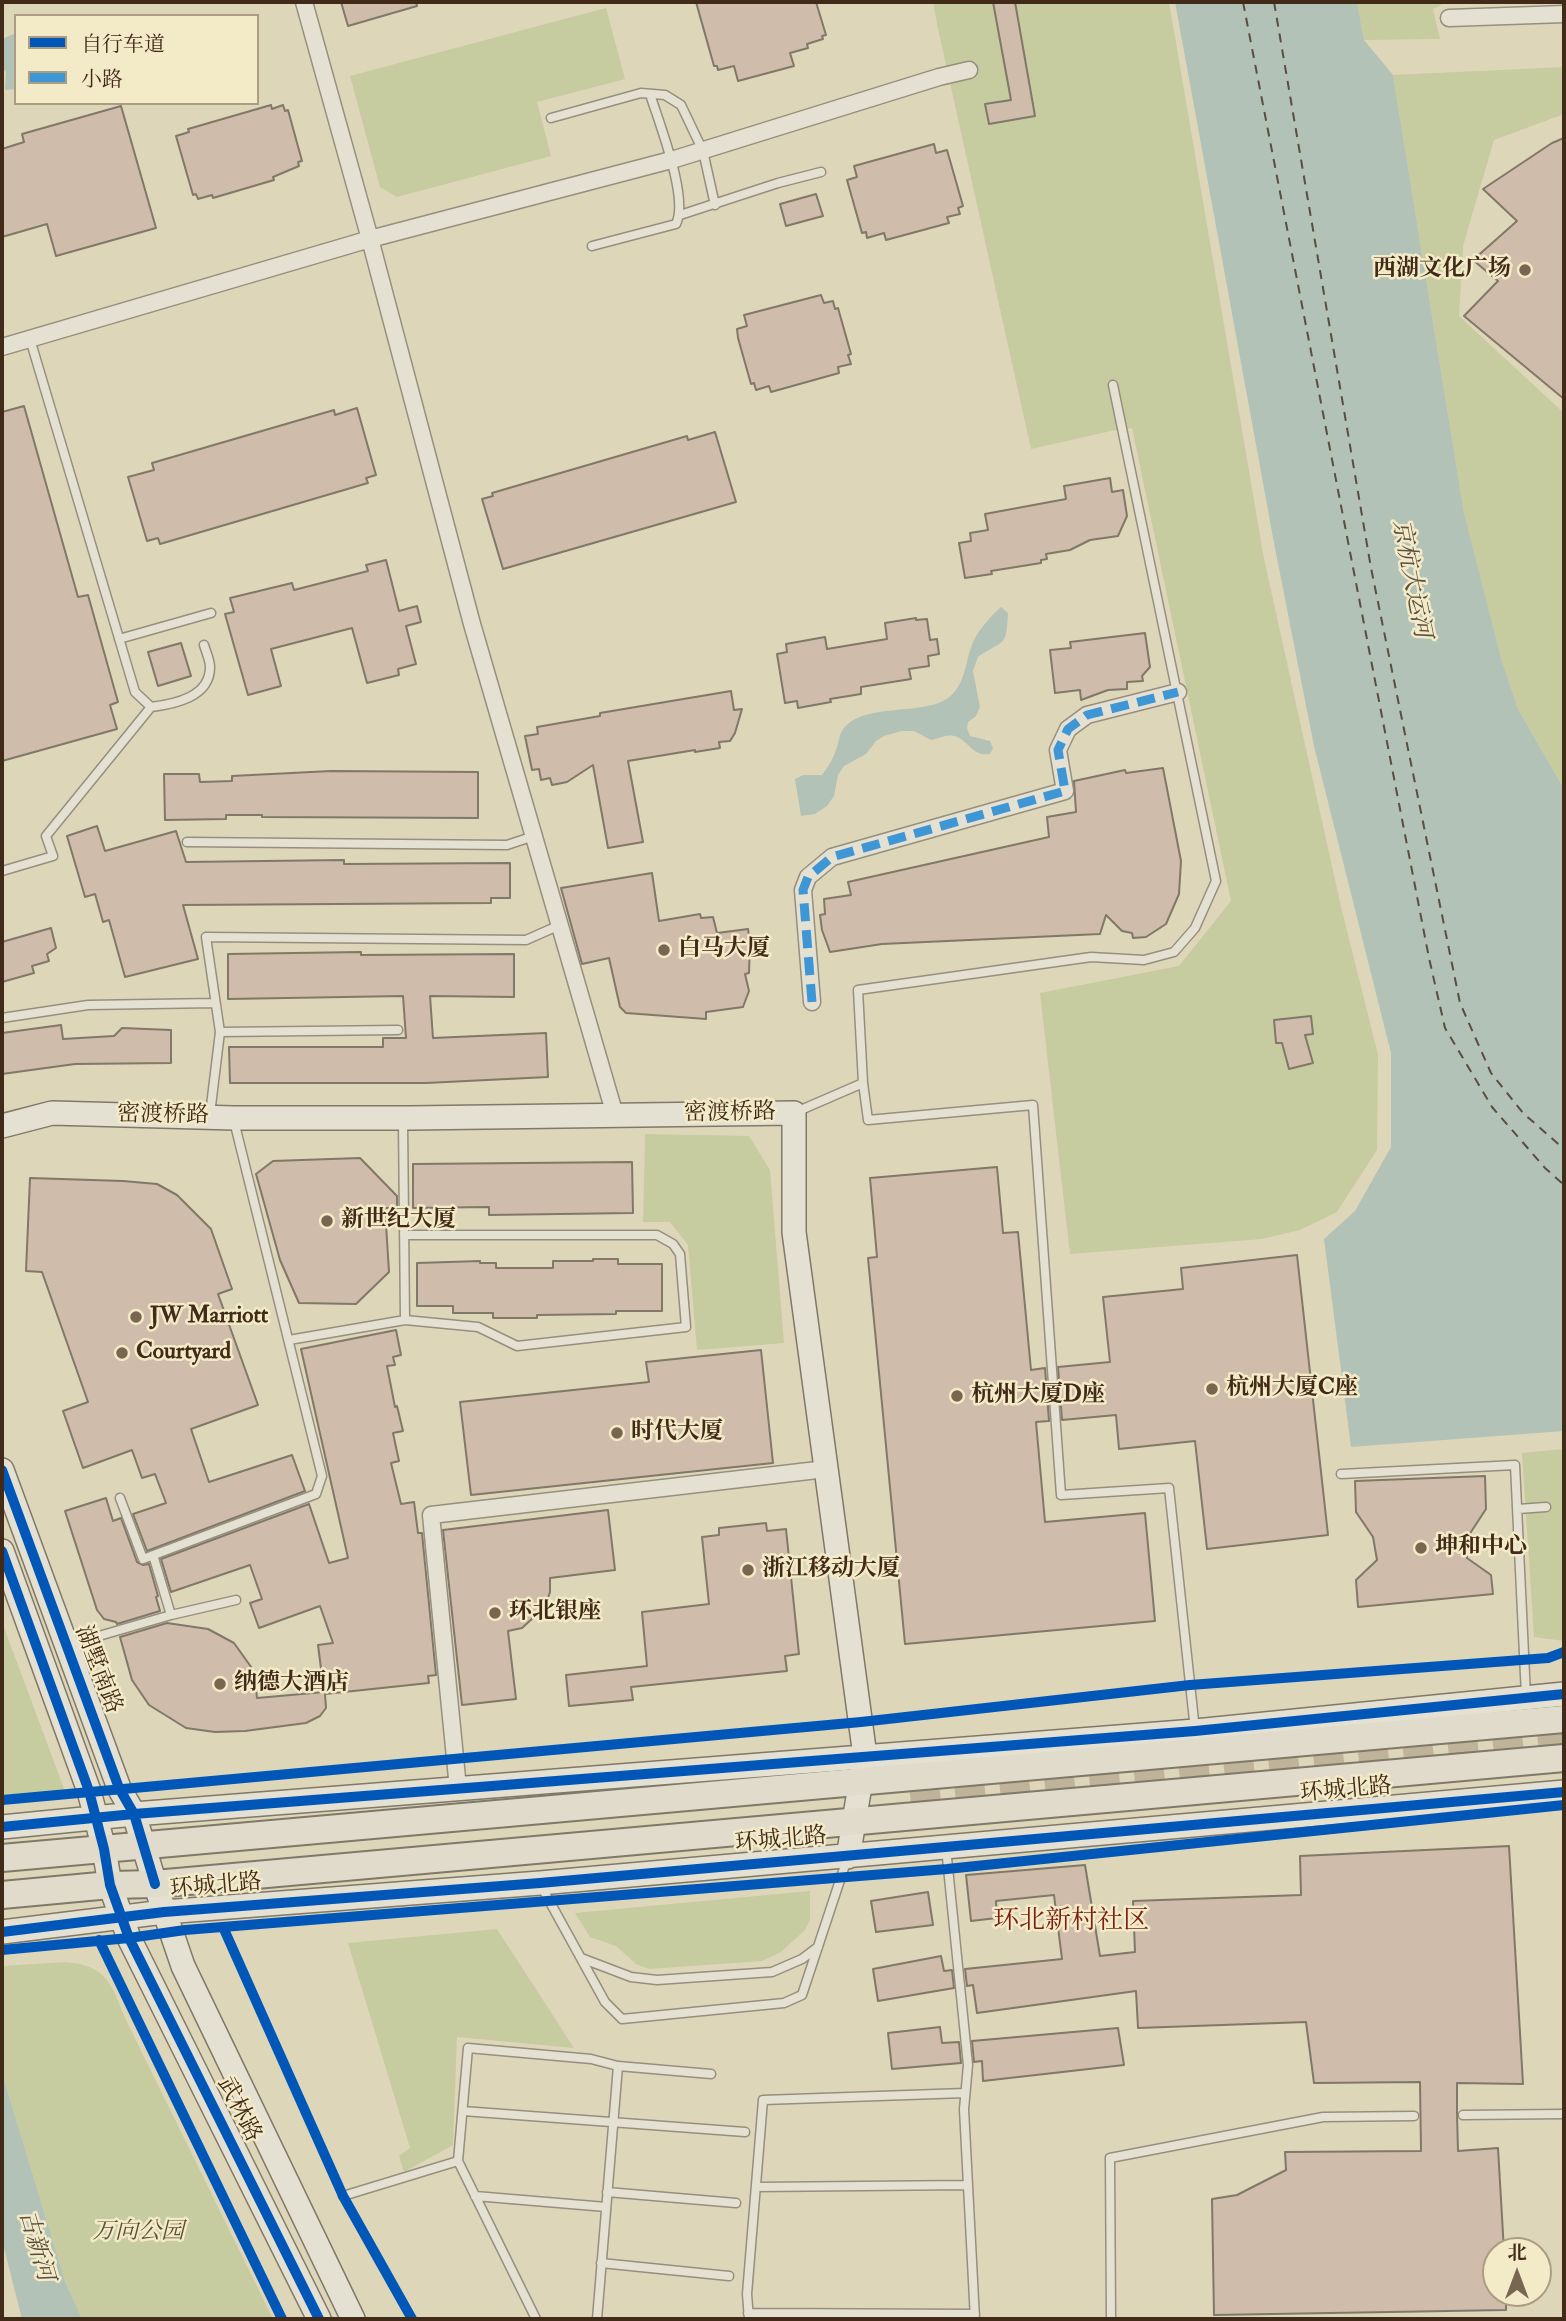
<!DOCTYPE html>
<meta charset="utf-8">
<style>
body{margin:0}
#map{position:relative;width:1566px;height:2321px;overflow:hidden;background:#ded6b9;font-family:"IM FELL Double Pica","Noto Serif SC",serif}
canvas{display:block}
.frame{position:absolute;inset:0;border:4px solid #412a18;pointer-events:none}
.legend{position:absolute;left:14px;top:14px;width:245px;height:91px;box-sizing:border-box;background:#f3eac8;border:2px solid #ac9d82;margin:0;padding:9px 12px;list-style:none;font-size:21px;color:#412a18}
.legend li{display:flex;align-items:center;gap:14px;height:35px}
.legend b{width:35px;border:2px solid #ac9d82}
.north{position:absolute;left:1482px;top:2237px;width:70px;height:70px;box-sizing:border-box;background:#f3eac8;border:2px solid #ac9d82;border-radius:50%;rotate:0deg;font-size:19px;font-weight:700;line-height:28px;text-align:center;color:#412a18}
.north::after{content:'';display:block;margin:auto;width:24px;height:32px;background:#786650;clip-path:polygon(50% 0,100% 100%,50% 72%,0 100%)}
</style>
<div id="map">
<canvas width="1566" height="2321"></canvas>
<div class="frame"></div>
<ul class="legend">
<li><b style="height:9px;background:#0057b8"></b>自行车道</li>
<li><b style="height:9px;background:#3f96d4"></b>小路</li>
</ul>
<div class="north">北</div>
</div>
<script>
const context = document.querySelector('canvas').getContext('2d');
context.lineJoin = 'round';
function fillPath(path, color) { context.fillStyle = color; context.fill(path, 'evenodd'); }
function stroke(path, color, width, dash) { context.strokeStyle = color; context.lineWidth = width; context.lineCap = dash ? 'butt' : 'round'; context.setLineDash(dash || []); context.stroke(path); }
function label(font, color, halo, rows, align = 'center') {
  context.font = font + ' "IM FELL Double Pica","Noto Serif SC",serif'; context.lineWidth = 5; context.setLineDash([]); context.textBaseline = 'middle'; context.strokeStyle = halo; context.fillStyle = color; for (const [text, x, y, turn = 0] of rows) {
    context.save(); context.translate(x, y); context.rotate((+turn || 0) * Math.PI / 180); context.textAlign = isNaN(turn) ? turn : align; if (halo) context.strokeText(text, 0, 0); context.fillText(text, 0, 0); context.restore();
  }
}
const green = new Path2D(`
 M933,2h236l95,557 77,348 37,148 -1,95 -40,62 -37,18 -38,9 -192,15 -30,-261 139,-27 52,-65 -99,-473 -21,3 -80,18 -94,-425z
 M1357,2h90l-14,7 7,30 -76,1z
 M606,8l19,71 -88,23 14,54 -154,41 -17,-10 -30,-111z
 M1564,67v47l-70,26 -31,106 -4,70 105,97v376l-46,-80 -16,-48 -38,-148 -71,-438z
 M645,1134l104,2 21,34 14,173 -87,7 -9,-105 -18,-23h-27z
 M1564,1449v192l-30,-4 -12,-184z
 M2,1622l64,172 -64,6z
 M810,1891v28l-5,11 -24,22 -19,9 -113,8 -13,-5 -20,-18 -26,-9 -15,-24z
 M497,1929l77,119 -117,-11 -4,108 -49,27 -5,-16 11,-8 -62,-205z
 M66,1962c41,4 45,21 59,56l148,301h-191l-17,-38 -63,-208v-107z`);
const water = new Path2D(`
 M1175,2h182l7,38 29,35 71,438 38,148 16,48 46,80v642l-213,16 -27,-208 31,-28 36,-64v-94l-77,-307 -40,-203z
 M16,33v56l-11,1 1,-18 -4,-4v-29z
 M1001,607l7,6c-2,36 -3,25 -30,44l-5,14 7,36 -4,9 -8,6 -1,6 3,8 20,5 3,7 -3,6c-18,3 -21,-14 -36,-18 -8,-2 -16,3 -23,4l-17,-9h-12l-18,5 -8,5 -10,13 -22,12 -6,9 -4,21 -7,10 -12,8 -14,2 -6,-37 8,-4h19c7,-9 12,-18 15,-28 2,-5 2,-12 5,-16 19,-30 79,-14 106,-33 19,-14 17,-40 26,-58 7,-13 16,-23 27,-33z
 M2,2073l63,208 17,38h-60l-20,-79z`);
const ferry = new Path2D(`
 M1243,2l186,956 16,70 47,79 53,61 19,17
 M1274,2l97,566 89,435 31,70 32,40 41,36`);
const building = new Path2D(`
 M341,2h75l1,4 -69,20z
 M696,2h120l10,33 -4,1 1,3 -16,5 1,4 -18,5 4,13 -56,15 -4,-15 -16,4 -1,-4h-3z
 M993,2h22l20,114 -46,8 -4,-20 26,-4z
 M271,105l1,4 11,-4 2,6 3,-1 14,51 -4,1 1,4 -26,11 1,3 -61,18 -1,-3 -14,4 -2,-5 -3,1 -17,-59 13,-4 -1,-3z
 M121,106l35,122 -100,28 -9,-32 -45,13v-88l22,-7 -2,-8z
 M1564,138v261l-100,-83 34,-35 -25,-21 44,-39 -34,-32 69,-46z
 M934,144l2,9 11,-3 16,56 -5,2 2,6 -13,3 2,6 -63,17 -2,-7 -17,5 -1,-6 -4,1 -15,-53 10,-3 -3,-11z
 M816,194l7,22 -37,10 -6,-22z
 M821,295l3,8 9,-2 2,8 3,-1 13,46 -3,1 3,9 -13,3 1,6 -68,19 -2,-6 -13,4 -2,-7 -3,1 -13,-46 -1,-9 10,-3 -3,-11z
 M24,406l54,191 10,-2 30,107 -8,3 7,24 -115,32v-349z
 M357,408l19,67 -10,3 2,5 -208,61 -2,-6 -11,3 -19,-64 26,-7 -2,-7 182,-53 1,5z
 M715,432l21,70 -233,67 -21,-70 11,-3 -1,-3 195,-57 1,4z
 M1110,478l2,14 11,-2 4,26 -9,20 -28,4 -20,10 -24,4 1,5 -6,1v3l-50,8 1,3 -27,4 -6,-35 12,-2 -1,-8 18,-3 -3,-16 81,-15 -2,-13z
 M386,560l13,51 18,-5 4,16 -15,4 10,38 -18,5 1,6 -32,8 -15,-55 -81,21 10,37 -33,9 -23,-81 9,-2 -4,-14 62,-15 2,7 74,-19 -2,-6z
 M916,618v2l11,-1 3,21 7,-1 2,15 -11,2 1,10 -20,3 2,10 -50,8v7l-31,5 1,3 -33,6 -1,-7 -12,2 -8,-49 10,-2 -1,-8 39,-7 2,12 60,-10 -2,-16z
 M1145,633l5,34 -8,9 1,5 -16,1v7l-19,1 -27,10 -1,-10 -25,3 -5,-43 21,-2 -1,-6z
 M181,643l10,33 -33,10 -10,-34z
 M731,691l3,19 8,-1 -7,24 -5,8 -11,1 1,6 -25,4v-2l-67,11 15,81 -35,6 -15,-83 -26,17 -15,3 -2,-7 -9,2 -2,-11 -7,1 -7,-34 13,-2 -1,-7 63,-11v-3z
 M1163,768l18,93 -2,33 -13,30 -20,13 -13,1 -1,-5 -10,-2 -16,-16 -6,19 -218,10 -52,8 -8,-22 -2,-15 5,-1 -1,-15 27,-4 -3,-13 201,-45 -2,-20 29,-5 -2,-31 51,-11 1,3z
 M331,771l147,1v46l-216,-1v-2h-36v4l-61,1 -1,-46h35l1,8 32,-1v-5z
 M97,826l8,25 71,-20 10,31 158,-2v4l166,-1v35h-19v5l-308,2 15,54 -73,18 -16,-57 -6,2 -8,-28 -10,3 -18,-61z
 M652,873l7,48 41,-7 1,4 12,-1 4,16 31,-4 2,14 -1,30 -4,1 4,17 -6,16 -37,5v7l-80,-6 -6,-6 -11,-49 -27,6 -21,-76z
 M51,928l5,20 -9,6 2,7 -17,5 2,7 -32,9v-40z
 M361,952v3l153,-1v43l-84,-1 3,42 113,-5 2,44 -122,6h-196l-1,-36h154v-9h23l-3,-42 -175,3v-45z
 M1311,1016l2,18 -8,1 8,28 -24,6 -7,-26h-6l-2,-23z
 M61,1025l2,14 51,-3 8,-8 49,2v33l-96,1 -73,10v-41z
 M360,1158l37,38v12h-12l4,64 -33,32 -57,-1 -19,-43 -24,-86 17,-13z
 M632,1162l1,51 -144,2v-8l-76,1v-44z
 M997,1167l6,66 15,-1 13,138 14,-2 4,53 -13,1 9,100 100,-9 10,108 -250,23 -37,-386 9,-1 -7,-79z
 M30,1178l93,3 34,3 20,11 34,34 21,60 -14,5 40,111 -67,24 18,53 83,-27 13,36 -158,60 -14,-37 33,-11 -11,-29 -13,4 -10,-28 -49,18 -20,-57 25,-9 -46,-130 -16,-1z
 M1297,1255l31,280 -121,14 -12,-108 -76,8 -3,-34 -54,5 -4,-53 52,-5 -7,-65 80,-8 -2,-21z
 M593,1259h25v5h44v47h-46v3l-79,1v3h-44v-5h-40v-7h-36v-43l63,-2v2h16v5h57v-7h40z
 M396,1330l5,25 -8,2 2,8 -8,1 8,41 2,-1 6,25 -10,2 6,28 -8,2 10,41 13,-2 4,31h4l14,142 -8,1 1,7 -104,11 1,14 -6,8 -14,7 -61,8 -30,1 -29,-4 -37,-23 -17,-25 -12,-43 47,-14 41,6 26,14 20,28 3,27 67,-6 -6,-47 15,-2 -13,-37 -61,22 -9,-25 12,-4 -12,-34 -79,27 -10,-33 148,-55 20,59 19,-5 -47,-209z
 M761,1350l12,113 -302,32 -11,-93 189,-20 -3,-20z
 M1485,1476l1,33 -19,29v20l24,17 2,19 -135,13 -2,-27 21,-20 -4,-23 -17,-25 -1,-31z
 M106,1498l7,23 8,-3 16,44 6,3 6,-1 9,32 -2,1 4,14 -43,13 -1,-2 -12,-3 -7,-9 -32,-99z
 M608,1510l7,60 -65,8v14l-5,15 -23,21 -14,3 8,68 -54,6 -19,-175z
 M766,1523l1,8 19,-2 13,125 -14,2 2,15 -156,16 2,13 -64,6 -3,-31 81,-9 -5,-54 67,-8 -7,-67 17,-2v-7z
 M1509,1846l14,238 -66,-1v31l1,37 40,-3 6,103h-8v42h10v17l-292,5 -2,-116 25,-4 49,-25 -1,-18 136,-1 -1,-69 -106,1 -8,-61 -168,6 -2,-37 -159,22 -4,-28 -6,1 -2,-17 97,-10 -8,-64 -58,6 1,17 -26,3 -5,-46 119,-10 15,91 35,-4 -2,-51 168,-6 -1,-39z
 M928,1892l5,33 -57,7 -5,-31z
 M941,1956l3,15 8,-1 2,18 -76,13 -5,-32z
 M940,2027l2,16 17,-1 2,21 -69,6 -4,-36z
 M1118,2028l6,37 -141,16 -1,-20 -8,1 -2,-21z`);
const highwayTunnel = new Path2D(`
 M911,1804l653,-68`);
const lane = new Path2D(`
 M551,118l90,-25 24,2 16,10 22,46 12,54
 M680,215l98,-32 43,-11
 M592,246l84,-22c13,-26 -17,-101 -26,-130
 M30,339l105,353 16,15c24,-3 59,-10 59,-40 0,-7 -4,-15 -6,-22
 M119,639l92,-26
 M187,842l320,3 27,-9
 M2,871l51,-15 -7,-20 105,-129
 M2,1018l86,-13 127,-2
 M220,1032l178,-2
 M863,1083l5,37 165,-15 28,390 108,-7 26,242
 M796,1112l67,-29 -5,-93 233,-33 53,3 30,-8 21,-24 21,-47 -103,-496
 M210,1114l10,-82 -14,-95 320,3 34,-15
 M403,1121l2,199
 M289,1340l116,-20 73,7 39,19 169,-19 -6,-73 -7,-10 -16,-9h-253
 M1341,1474l174,-9 11,231
 M120,1498l23,61 173,-65 6,-18 -88,-355
 M1518,1509l28,-2
 M153,1555l18,60
 M68,1645l103,-30 65,-15
 M946,1848l22,217 -4,44 11,210
 M540,1884l65,118 17,17 162,-16 18,-8 45,-136
 M581,1958l50,19 26,3 115,-8 30,-13 16,-12
 M463,2111l282,21
 M1463,2115l101,-1
 M756,2187l212,-2
 M607,2192l129,11
 M343,2196l115,-35
 M475,2196l131,11
 M601,2263l128,13
 M748,2313l227,1
 M536,2319l-78,-158 10,-113 123,11 27,7 93,8
 M597,2319l21,-253
 M749,2319l-2,-25 16,-194 202,-7
 M1111,2319l-1,-161 213,-41 91,-1`);
const street = new Path2D(`
 M304,2l66,237 102,385 143,491
 M1449,18l115,-4
 M2,347l368,-108 305,-80 264,-82 30,-7
 M812,1002l-9,-112 5,-13 24,-20 233,-66 -7,-41 10,-21 19,-14 91,-23
 M458,1788l-27,-273 395,-46`);
const secondary = new Path2D(`
 M2,1126l50,-13 182,5h176l384,-5v119l71,524 -17,101
 M2,1470l117,318 15,26 21,70 28,82 170,353
 M2,1551l87,240 15,58 6,36 19,53 190,381
 M2,1827l132,-13 1061,-83 369,-37
 M2,1932l162,-20 376,-29 1024,-91`);
const primary = new Path2D(`
 M2,1858l1562,-139
 M2,1895l108,-10 45,-1 1409,-126`);
const quiet = new Path2D(`
 M812,1002l-9,-112 5,-13 24,-20 233,-66 -7,-41 10,-21 19,-14 91,-23`);
const cycleway = new Path2D(`
 M2,1470l117,318 15,26 21,70
 M2,1551l87,240 15,58 6,36 19,53 190,381
 M2,1800l859,-78 329,-37 358,-27 16,-6
 M2,1827l132,-13 1061,-83 369,-37
 M223,1927l120,269 69,123
 M2,1932l162,-20 376,-29 1024,-91
 M99,1940l183,379
 M2,1950l127,-12 56,-8 762,-61 617,-64`);
const markers = [
 [1525,270,7,"#786650"],
 [664,950,7,"#786650"],
 [327,1221,7,"#786650"],
 [136,1317,7,"#786650"],
 [122,1353,7,"#786650"],
 [1212,1389,7,"#786650"],
 [957,1396,7,"#786650"],
 [617,1433,7,"#786650"],
 [1421,1548,7,"#786650"],
 [748,1570,7,"#786650"],
 [495,1613,7,"#786650"],
 [220,1684,7,"#786650"]
];
const poiNames = [
 ["西湖文化广场",1511,270,"right"],
 ["白马大厦",678,950],
 ["新世纪大厦",341,1221],
 ["JW Marriott",150,1317],
 ["Courtyard",136,1353],
 ["杭州大厦C座",1226,1389],
 ["杭州大厦D座",971,1396],
 ["时代大厦",631,1433],
 ["坤和中心",1435,1548],
 ["浙江移动大厦",762,1570],
 ["环北银座",509,1613],
 ["纳德大酒店",234,1684]
];
const streetNames = [
 ["密渡桥路",730,1114,-1],
 ["密渡桥路",163,1116,1],
 ["湖墅南路",97,1670,69],
 ["环城北路",1346,1791,-5],
 ["环城北路",781,1841,-5],
 ["环城北路",216,1887,-5],
 ["武林路",238,2110,63]
];
const parkNames = [
 ["万向公园",138,2233]
];
const waterNames = [
 ["京杭大运河",1410,579,79],
 ["古新河",35,2246,74]
];
const quarterNames = [
 ["环北新村社区",1071,1922]
];
fillPath(green, '#c7cba0');
fillPath(water, '#b3c2b6');
stroke(ferry, '#594e3f', 2, [9, 7]);
fillPath(building, '#cfbcaa');
stroke(building, '#807868', 2);
stroke(highwayTunnel, '#bfb499', 30, [30, 15]);
stroke(lane, '#968f7d', 11);
stroke(street, '#968f7d', 19);
stroke(secondary, '#807868', 26);
stroke(primary, '#807868', 30);
stroke(lane, '#e4e0d2', 8);
stroke(street, '#e4e0d2', 16);
stroke(secondary, '#e4e0d2', 23);
stroke(primary, '#e0dbca', 26);
stroke(quiet, '#3f96d4', 9, [18, 9]);
stroke(cycleway, '#0057b8', 10);
for (const [x, y, r, color] of markers) { const dot = new Path2D(); dot.arc(x, y, r, 0, 2 * Math.PI); context.fillStyle = color; context.fill(dot); stroke(dot, '#f3eac8', 2.5); }
label('bold 23px', '#412a18', '#f3eac8', poiNames, 'left');
label('23px', '#412a18', '#f3eac8', streetNames);
label('italic 23px', '#5e5035', '#f3eac8', parkNames);
label('italic 24px', '#594e3f', '#f3eac8', waterNames);
label('26px', '#7a1f14', '#f3eac8', quarterNames);
</script>
